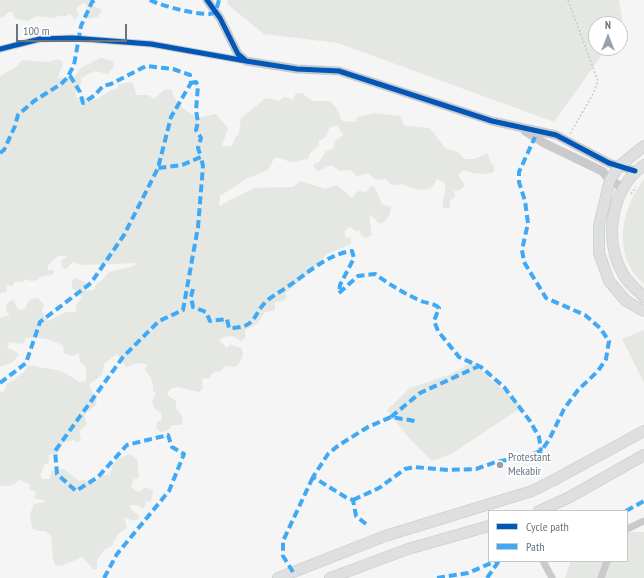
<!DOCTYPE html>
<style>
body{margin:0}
#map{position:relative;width:644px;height:578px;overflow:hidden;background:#f5f5f5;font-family:"PT Sans Narrow",sans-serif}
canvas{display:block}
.legend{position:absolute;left:488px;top:510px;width:140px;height:52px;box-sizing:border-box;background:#fff;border:1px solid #c3c8cd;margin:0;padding:5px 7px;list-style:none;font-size:12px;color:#687582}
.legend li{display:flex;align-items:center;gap:8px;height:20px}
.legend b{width:20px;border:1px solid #c3c8cd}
.north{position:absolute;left:588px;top:16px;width:40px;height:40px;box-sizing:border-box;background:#fff;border:1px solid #c3c8cd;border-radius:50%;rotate:0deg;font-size:11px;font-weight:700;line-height:16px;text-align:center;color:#687582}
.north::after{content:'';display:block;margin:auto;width:14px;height:18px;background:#99a2aa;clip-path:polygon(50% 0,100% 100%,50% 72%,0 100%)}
.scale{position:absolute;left:16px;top:24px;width:111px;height:18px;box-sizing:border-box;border:2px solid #687582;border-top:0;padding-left:5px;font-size:12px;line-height:14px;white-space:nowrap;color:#687582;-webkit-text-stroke:3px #fff;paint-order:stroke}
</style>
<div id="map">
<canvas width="644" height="578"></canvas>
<ul class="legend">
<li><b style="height:5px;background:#0057b8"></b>Cycle path</li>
<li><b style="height:5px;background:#3fa9f5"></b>Path</li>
</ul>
<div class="north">N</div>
<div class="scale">100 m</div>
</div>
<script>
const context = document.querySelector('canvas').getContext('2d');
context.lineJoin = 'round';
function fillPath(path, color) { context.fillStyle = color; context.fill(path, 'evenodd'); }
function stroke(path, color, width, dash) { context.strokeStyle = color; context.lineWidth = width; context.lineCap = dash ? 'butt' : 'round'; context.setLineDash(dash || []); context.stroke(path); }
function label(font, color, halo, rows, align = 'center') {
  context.font = font + ' "PT Sans Narrow",sans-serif'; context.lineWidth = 4; context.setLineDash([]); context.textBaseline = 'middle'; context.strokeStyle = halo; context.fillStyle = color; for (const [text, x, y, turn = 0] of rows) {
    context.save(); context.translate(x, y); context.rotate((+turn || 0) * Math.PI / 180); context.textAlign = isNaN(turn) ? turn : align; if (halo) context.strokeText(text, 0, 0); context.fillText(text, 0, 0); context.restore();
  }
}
const green = new Path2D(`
 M0,0h91l-1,4 12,6 -4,7 -10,2 -2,-4 1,-9 -3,-4 -8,7 3,5 -4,6 -5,-6 -6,3 -6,-2 -3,3 -18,-2 -9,5 -12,-2 -4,-7h-4l-4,5 -4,1z
 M228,0h391l6,36 -5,3v-15h-24v24h11l-53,74 -216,-79 -74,-9 -37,-30z
 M101,58l12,3 1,5 -6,8 -13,-3 -14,7v6l-5,7v7l21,1 14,-9 6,-1 2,-5 13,-2 3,6 1,7h12l6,4 10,-9 7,-1c5,15 13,21 27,29l18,-4 12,14 -6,18h10l3,-8 4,-5 2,-15 25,-20 13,3 5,-4 9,3 3,-7h6l10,8h18l7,8 5,12 14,1 1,-5 17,-4 26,3 5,10 25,2 15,20 13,4 6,7h11l12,-6 4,10 3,2v7c-10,3 -20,2 -30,-2l-6,5 7,10 -5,5 -6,1 1,6 -5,3v8h-7c-2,-9 4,-16 2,-25l-8,-4c-7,17 -22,10 -35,5 -8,2 -11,2 -16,-5l-9,1 -10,-7 -10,4 -6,-7 -11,1 -9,-6 -13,6 -4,-3v-4l6,-3 6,-10 7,-2 2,-8 8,-6 -6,-10 -8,3c-1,7 -3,11 -10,12v6l-8,6 -3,7 -17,3 -16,-5 -7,13 -22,9 -26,17 -1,10 35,-18 39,-1 8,-6 24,8 12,-4 15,13 6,-7 8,1 4,-6h4l8,18 9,3c-1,9 -3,13 -11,17l-11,-10 3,21 -6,3 -5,-2 -1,-6 -4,1 -6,-4 -5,4v6l6,1v6l-24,10 -16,18 -26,21 2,4 -4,4 -8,1v8l-10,2 -8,12 -12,6v8l-4,3c-9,-6 -13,-7 -22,-1l8,8 3,-3 12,3c2,9 0,12 -6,19l-12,-1 -3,5 -7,1 -6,7 -6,-1 1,10 -4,4 -21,-5 -8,2 -3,6 9,6v7l7,9 -1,8h-10c-3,5 -5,7 -12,7l-4,-4 1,-6 5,-2 -1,-7 -7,-5 -2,-6 4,-8 -3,-4c1,-8 -3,-14 -8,-20l2,-6 -9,-1 -12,4 -9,-13 -13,10c0,11 -6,15 -15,20l8,20 -13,11 3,9 -8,8 2,7 -3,3 -5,-2 -10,3 -4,9 -10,3v8l-5,2 -4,11 3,3h6l3,-8 12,-2 15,12 5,-1 5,3h6l7,-8h8c2,-13 8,-18 20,-21l7,5 2,19 -5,1 -3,8 7,5 8,-5 7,3 -1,9 -2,3 -5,-1 1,3 -3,5 -6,-4h-6v5l8,5 -1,4 -4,2 -10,-4 3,11 -9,6 -6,12 -7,3 -8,11v9h-4l-11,-13c-5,5 -14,6 -20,10l-7,-1c-3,-5 -3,-23 -4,-29l-5,-5h-8l-6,-3 -2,-14 4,-10 13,-3 -13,-3 2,-6 -7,-3 2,-4 -11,-5c-7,5 -12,8 -20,5v-93l4,-1 3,-7c7,-2 9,-8 16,-11l5,-8 33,6 19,11 6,-1v-14l-6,-5 -1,-9 -7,3 -8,-3 -1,-7c-11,-7 -24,-9 -37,-8l-3,6 -14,-2 -2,7h4l8,5 -6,8 -13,5v-49l10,-3 -4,-4 1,-8 6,-3 6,10 6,-1 4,-9 8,-2 7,6 -2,8 6,9 18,-9h10v-7l6,-8 -10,-9v-7l3,-3 10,4 1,9 8,-1 3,-7c6,-2 8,-8 13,-11 9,-4 19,-2 27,-9l-55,2 -9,-3 -7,7 -4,-2 -1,-6 6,-5h-9l-10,9v5h6v4l-14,3 -2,3 -7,1 -5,-2 -4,3 -7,-1 -3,5 -5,-1v7l-7,1v-217c9,-6 15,-6 22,-16l26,2 11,-3 4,4 -5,15 17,-1 5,-9z
 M644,179v105c-33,-28 -23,-75 0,-105z
 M644,330v53l-22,-44z
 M474,361l9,11 39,35 -69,46 -21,8 -23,-23 -22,-28 23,-22 41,-14z
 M629,532h15v46h-79l6,-17h56v-26z`);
const path = new Path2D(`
 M568,0l30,81 -5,13 -23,40
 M631,194l5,-7`);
const minor = new Path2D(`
 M0,49l40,-10 32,-1 79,6 95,17
 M627,529l17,-8
 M543,561l9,17
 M601,578l6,-17`);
const tertiary = new Path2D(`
 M207,0l13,18 18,36 8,7 51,8 42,2 153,50 64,14 53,28 26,8
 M525,131l19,12 58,28 8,9 13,8`);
const secondary = new Path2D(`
 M644,146l-25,20 -9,14 -11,45v28l10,28 17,20 18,10
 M644,165c-33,24 -41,74 -21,109 4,8 14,16 21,23
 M539,511l29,-13 76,-43
 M278,578l107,-42 147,-45 22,-11 90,-49
 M330,578l78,-29 81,-23`);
const quiet = new Path2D(`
 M150,0c9,5 58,19 65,12 2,-3 3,-9 4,-12
 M191,83l5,-1 2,3 -2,26 2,11 -2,8 5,8 -3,10 3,9
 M0,153l4,-3 11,-24 3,-11 16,-14 27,-17 6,-6 7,-13 7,-39 11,-24 3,-2
 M193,289l-2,8 2,10 13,5 4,9 17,-2 2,9c30,0 22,-14 40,-29 7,-5 14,-9 21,-14 19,-13 38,-31 62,-34l2,7 -14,27 -1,8
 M339,293l19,-17 17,-2c14,10 28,19 44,26 7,4 14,2 20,8l-5,13 4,10 21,26 22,10 23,20 26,34 9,16 2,14
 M0,383l26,-20 14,-41 51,-39 33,-48 34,-67 13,-51 20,-34 -1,-8 -17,-6 -27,-3 -35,18 -8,2 -8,9 -12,8 -3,-11 -11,-18
 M391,417l29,-24 59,-27
 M353,500l26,-12 26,-19 9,-2 34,3 28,-1 20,-7 31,-6 14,-5 8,-11 15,-31 14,-19 20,-19 8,-12 3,-18 -9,-13 -15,-13 -39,-17 -22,-36 -2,-12 6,-27 -3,-22 -6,-19v-10l16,-35
 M626,511l18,-10
 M366,524l-10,-8 -3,-16 -6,-2 -34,-21 15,-23 11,-9 29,-18 23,-10 24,4
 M293,572l-10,-16v-15l30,-64
 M104,578l13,-24 52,-63 15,-37 -12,-7 -4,-12 -41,10 -29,32 -22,14 -19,-17 -2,-23 68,-94 36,-36 24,-11 15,-83 5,-61 -2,-9 -19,8 -24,3
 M437,578l31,-5 28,-12
 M487,578l12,-17`);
const cycleway = new Path2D(`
 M207,0l13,18 18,36 8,7 51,8 42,2 153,50 64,14 53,28 26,8
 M0,49l40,-10 32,-1 79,6 95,17`);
const markers = [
 [500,465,4,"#99a2aa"]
];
const poiNames = [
 ["Protestant",508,458],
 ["Mekabir",508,472]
];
fillPath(green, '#e4e7e2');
stroke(secondary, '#d2d3d3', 12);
stroke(path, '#c8c9ca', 1.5, [2, 2]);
stroke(minor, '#cacacc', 7);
stroke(tertiary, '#cacacc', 9);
stroke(secondary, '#dedfe0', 10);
stroke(quiet, '#3fa9f5', 4, [8, 4]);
stroke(cycleway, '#0057b8', 5);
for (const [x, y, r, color] of markers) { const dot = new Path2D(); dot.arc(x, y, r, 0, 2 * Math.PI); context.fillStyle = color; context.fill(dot); stroke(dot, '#fff', 1.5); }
label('12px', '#687582', '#fff', poiNames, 'left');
</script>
